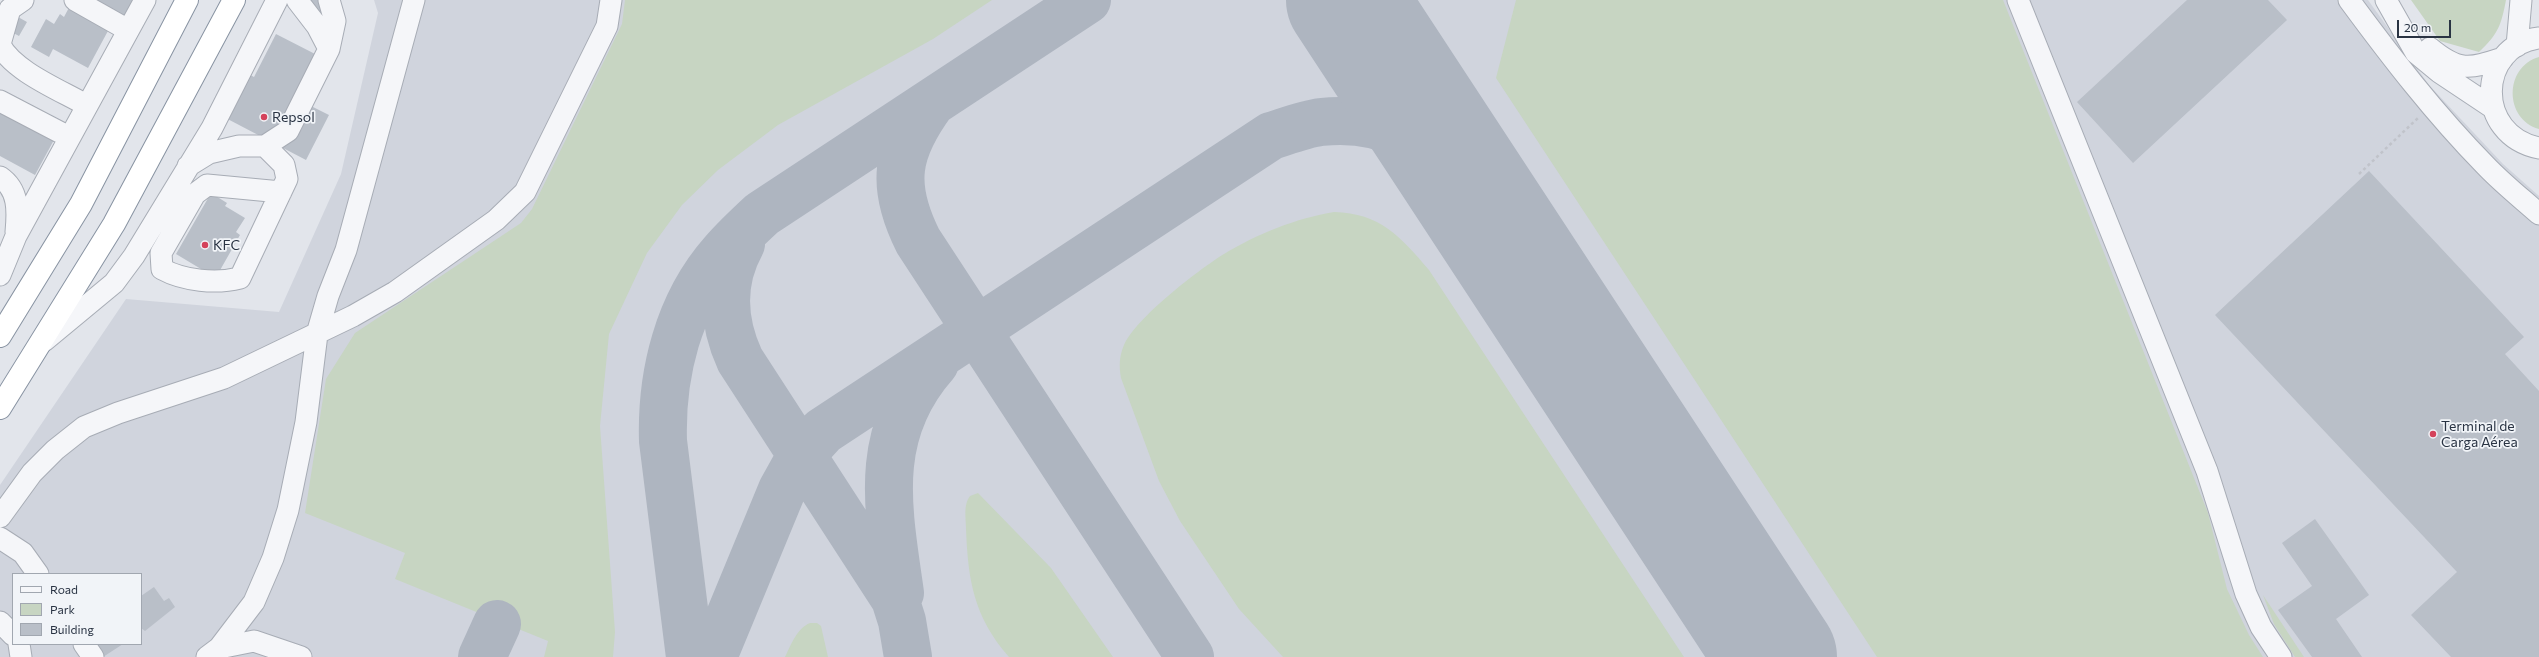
<!DOCTYPE html>
<meta charset="utf-8">
<style>
body{margin:0}
#map{position:relative;width:2539px;height:657px;overflow:hidden;background:#e2e5eb;font-family:Commissioner,sans-serif}
canvas{display:block}
.legend{position:absolute;left:12px;top:573px;width:130px;height:72px;box-sizing:border-box;background:#f1f4f8;border:1px solid #a1a7b0;margin:0;padding:5px 7px;list-style:none;font-size:12px;color:#293343}
.legend li{display:flex;align-items:center;gap:8px;height:20px}
.legend b{width:20px;border:1px solid #a1a7b0}
.scale{position:absolute;left:2397px;top:20px;width:54px;height:18px;box-sizing:border-box;border:2px solid #293343;border-top:0;padding-left:5px;font-size:12px;line-height:14px;white-space:nowrap;color:#293343;-webkit-text-stroke:3px #f1f4f8;paint-order:stroke}
</style>
<div id="map">
<canvas width="2539" height="657"></canvas>
<ul class="legend">
<li><b style="height:5px;background:#f5f6f9"></b>Road</li>
<li><b style="height:11px;background:#c7d5c2"></b>Park</li>
<li><b style="height:11px;background:#b9bfc8"></b>Building</li>
</ul>
<div class="scale">20 m</div>
</div>
<script>
const context = document.querySelector('canvas').getContext('2d');
context.lineJoin = 'round';
function fillPath(path, color) { context.fillStyle = color; context.fill(path, 'evenodd'); }
function stroke(path, color, width, dash) { context.strokeStyle = color; context.lineWidth = width; context.lineCap = dash ? 'butt' : 'round'; context.setLineDash(dash || []); context.stroke(path); }
function label(font, color, halo, rows, align = 'center') {
  context.font = font + ' Commissioner,sans-serif'; context.lineWidth = 3.5; context.setLineDash([]); context.textBaseline = 'middle'; context.strokeStyle = halo; context.fillStyle = color; for (const [text, x, y, turn = 0] of rows) {
    context.save(); context.translate(x, y); context.rotate((+turn || 0) * Math.PI / 180); context.textAlign = isNaN(turn) ? turn : align; if (halo) context.strokeText(text, 0, 0); context.fillText(text, 0, 0); context.restore();
  }
}
const built = new Path2D(`
 M374,0h1994l61,85 74,79 36,32v461h-2539v-172l126,-186 153,13 62,-138 37,-161zM13,574h128v70h-128z`);
const green = new Path2D(`
 M625,0h367l-59,39 -155,86 -60,45 -36,35 -35,48 -38,81 -9,92 15,206 -2,25h-69l4,-16 -153,-62 10,-26 -100,-40 21,-134 29,-46 166,-110 11,-14 90,-185z
 M1516,0h487l205,513 19,76 22,46 14,22h-386l-381,-579z
 M2411,0h95c-5,26 -8,34 -27,52l-39,-11z
 M2539,57v72c-35,-10 -35,-62 0,-72z
 M1334,212c46,1 67,25 95,58l255,387h-401l-44,-48 -59,-88 -21,-40 -38,-103c-2,-12 -2,-21 3,-33 12,-27 74,-75 100,-91 33,-20 73,-36 110,-42z
 M978,493l73,75 62,89h-104c-35,-40 -41,-76 -43,-128 0,-11 -3,-24 4,-33z
 M2263,595l41,62h-9l-21,-33z
 M810,623h7l4,3 7,31h-43c6,-12 12,-29 25,-34z`);
const taxiway = new Path2D(`
 M932,102c-36,49 -42,83 -14,139l272,416
 M741,244c-21,38 -18,79 -1,116l155,239 7,22 6,36
 M900,593c-12,-85 -28,-159 35,-230
 M482,657l15,-33
 M690,657l-27,-216c-2,-67 15,-137 60,-188 12,-14 26,-27 39,-39l325,-214
 M713,657l69,-167 20,-36 21,-23 448,-295c16,-5 34,-12 50,-14 65,-7 110,21 151,68`);
const runway = new Path2D(`
 M1346,0l431,657`);
const building = new Path2D(`
 M73,0h75l-39,29 -21,39 -35,-19 -4,8 -18,-10 15,-28 8,5 6,-10 4,3z
 M309,0h26l3,8 -24,8z
 M2187,0h81l19,20 -154,143 -56,-61z
 M0,7l27,15 -8,14 -19,-10z
 M276,34l41,21 -22,43 34,17 -23,45 -88,-46 23,-44 13,7z
 M0,108l55,30 -20,37 -35,-19z
 M2369,171l155,166 -19,17 34,37v266h-88l-40,-42 46,-43 -242,-257z
 M211,193l16,10 -2,3 20,12 -9,14 4,3 -21,37 -8,3 -35,-21z
 M2315,519l54,76 -33,24 26,38h-50l-34,-47 34,-24 -30,-43z
 M154,587l10,14 5,-3 6,9 -30,24 -4,-3v-32z
 M91,644h32l-20,13h-3z`);
const path = new Path2D(`
 M2359,174l59,-56`);
const minor = new Path2D(`
 M75,0l53,30
 M329,0l6,21 -6,28
 M2018,0l189,471 39,123 15,33 20,30
 M2349,0c42,57 86,114 136,165 17,18 36,33 54,49
 M2386,0l30,53 23,19 54,36
 M2539,38c-62,8 -65,97 0,110
 M0,44l10,-35 13,-9
 M0,45c13,26 60,45 86,60
 M2517,46l4,-46
 M2430,48c29,24 39,21 73,10
 M0,101l69,36
 M265,146l19,19 3,14 -47,99c-24,6 -56,3 -78,-9l-1,-16 34,-59 12,-9 74,7
 M188,166l21,-13 30,-7h26l23,-15 41,-82 -12,-23 -20,-26
 M0,177c19,13 18,34 16,55
 M0,275l16,-39 129,-236
 M44,341l70,-58 20,-27 78,-128 65,-128
 M0,517l32,-44 23,-23 29,-23 34,-14 106,-35 129,-62 42,-24 101,-72 29,-28 82,-166 4,-26
 M0,538l23,15 15,21
 M0,622l13,13
 M19,644l2,13
 M84,644l9,13
 M219,648l35,-7 47,16
 M207,657l12,-9 35,-46 19,-44 15,-48 18,-88 11,-88 11,-38 18,-46 68,-250`);
const highway = new Path2D(`
 M0,336l81,-132 106,-204
 M0,408l114,-184 120,-224`);
const markers = [
 [264,117,4,"#d4425b"],
 [205,245,4,"#d4425b"],
 [2433,434,4,"#d4425b"]
];
const poiNames = [
 ["Repsol",272,117],
 ["KFC",213,245],
 ["Terminal de",2441,426],
 ["Carga Aérea",2441,442]
];
fillPath(built, '#d0d4dd');
fillPath(green, '#c7d5c2');
stroke(taxiway, '#aeb5c0', 48);
stroke(runway, '#aeb5c0', 120);
fillPath(building, '#b9bfc8');
stroke(minor, '#a7acb5', 23);
stroke(highway, '#8893a2', 24);
stroke(path, '#c0c3ca', 2.5, [3, 3]);
stroke(minor, '#f5f6f9', 21);
stroke(highway, '#fff', 22);
for (const [x, y, r, color] of markers) { const dot = new Path2D(); dot.arc(x, y, r, 0, 2 * Math.PI); context.fillStyle = color; context.fill(dot); stroke(dot, '#f1f4f8', 1.5); }
label('14px', '#293343', '#f1f4f8', poiNames, 'left');
</script>
